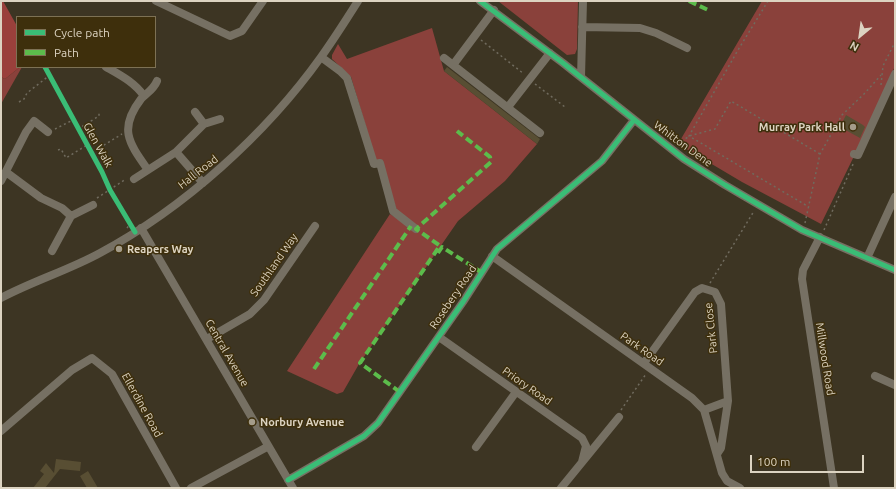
<!DOCTYPE html>
<style>
body{margin:0}
#map{position:relative;width:896px;height:489px;overflow:hidden;background:#3d3523;font-family:Ubuntu,sans-serif}
canvas{display:block}
.frame{position:absolute;inset:0;border:2px solid #dcd3c1;pointer-events:none}
.legend{position:absolute;left:16px;top:16px;width:140px;height:52px;box-sizing:border-box;background:#3e2f0c;border:1px solid #7d7154;margin:0;padding:5px 7px;list-style:none;font-size:12px;color:#dcd3c1}
.legend li{display:flex;align-items:center;gap:8px;height:20px}
.legend b{width:20px;border:1px solid #7d7154}
.north{position:absolute;left:840px;top:16px;width:40px;height:40px;-webkit-text-stroke:3px #3e2f0c;paint-order:stroke;rotate:209deg;font-size:11px;font-weight:700;line-height:16px;text-align:center;color:#dcd3c1}
.north::after{content:'';display:block;margin:auto;width:14px;height:18px;background:#dcd3c1;clip-path:polygon(50% 0,100% 100%,50% 72%,0 100%)}
.scale{position:absolute;left:750px;top:455px;width:114px;height:18px;box-sizing:border-box;border:2px solid #dcd3c1;border-top:0;padding-left:5px;font-size:12px;line-height:14px;white-space:nowrap;color:#dcd3c1;-webkit-text-stroke:3px #3e2f0c;paint-order:stroke}
</style>
<div id="map">
<canvas width="896" height="489"></canvas>
<div class="frame"></div>
<ul class="legend">
<li><b style="height:5px;background:#3abd76"></b>Cycle path</li>
<li><b style="height:5px;background:#5cbc4b"></b>Path</li>
</ul>
<div class="north">N</div>
<div class="scale">100 m</div>
</div>
<script>
const context = document.querySelector('canvas').getContext('2d');
context.lineJoin = 'round';
function fillPath(path, color) { context.fillStyle = color; context.fill(path, 'evenodd'); }
function stroke(path, color, width, dash) { context.strokeStyle = color; context.lineWidth = width; context.lineCap = dash ? 'butt' : 'round'; context.setLineDash(dash || []); context.stroke(path); }
function label(font, color, halo, rows, align = 'center') {
  context.font = font + ' Ubuntu,sans-serif'; context.lineWidth = 3; context.setLineDash([]); context.textBaseline = 'middle'; context.strokeStyle = halo; context.fillStyle = color; for (const [text, x, y, turn = 0] of rows) {
    context.save(); context.translate(x, y); context.rotate((+turn || 0) * Math.PI / 180); context.textAlign = isNaN(turn) ? turn : align; if (halo) context.strokeText(text, 0, 0); context.fillText(text, 0, 0); context.restore();
  }
}
const green = new Path2D(`
 M498,1h80l-1,48 -2,5 -8,1z
 M762,1h133v65l-20,47 -54,111 -79,-42 -64,-38z
 M432,28l12,43 93,73 -32,37 -47,40 -99,143 -16,28 -6,2 -50,-23 103,-157 24,15 -16,-15 -13,-38 -2,-16 -7,1 -25,-84 -19,-18v-4l6,-11 9,15z
 M20,67h2l-21,37v-27l4,2z`);
const forest = new Path2D(`
 M1,1h2l14,25v41h3l-15,12 -4,-2z`);
const building = new Path2D(`
 M447,67l93,72 -3,5 -93,-73z
 M846,115l17,10 2,2 -5,11 -20,-11z
 M56,459l25,3 -1,9 -20,-2 -15,19h-12l11,-14 -4,-3 6,-8 8,10z
 M88,471l10,17h-11l-7,-12z`);
const path = new Path2D(`
 M768,1l-30,49 -49,86 120,71
 M481,40l43,34
 M46,68l2,-1
 M535,84l30,23
 M881,85l2,-19 12,-24
 M19,102l5,-3 3,-6 23,-18
 M55,129l18,-9
 M78,129l21,-13v-3
 M678,145l11,-9 26,-7 16,-28 89,53
 M58,150l3,-1 5,9 21,-13
 M91,153l31,-19
 M97,198l29,-19
 M805,223l15,-69 22,-39 22,-21 17,-19
 M127,228l3,-4
 M824,230l30,-68
 M710,283l44,-72
 M621,410l25,-36`);
const minor = new Path2D(`
 M156,1l74,35 12,-5 21,-30
 M480,1l83,62 121,96 41,26 77,45 93,40
 M582,27l58,1 16,5 31,15
 M321,57l19,14 7,7 27,86 6,-1 13,48 23,18
 M444,58l96,75
 M453,65l41,-55
 M106,67c14,8 28,15 38,29
 M581,77l2,-76
 M508,107l42,-54
 M195,112l9,12 16,-5
 M176,152l27,31
 M854,154l4,1 37,-81
 M148,170c-19,-27 -30,-41 -7,-71 6,-6 13,-10 16,-18
 M6,172l35,26 21,10 9,8 22,-11
 M134,179l42,-27 28,-28
 M1,181l25,-49 8,-11 14,11
 M141,228l152,260
 M820,237l-17,33 -1,9 32,209
 M52,251l19,-35
 M492,256l200,142 12,12 18,63 5,8 13,7
 M867,258l28,-61
 M1,298c32,-17 68,-28 99,-45 84,-45 166,-119 221,-196 13,-18 25,-37 37,-56
 M439,337l143,101 4,8 -4,16
 M207,339l43,-25 14,-14 51,-74
 M644,363l51,-71 7,-4 13,4 6,12 7,97 -24,9
 M875,376l20,9
 M1,431l71,-61 20,-12 20,16 64,114
 M476,447l40,-55
 M717,454l4,-6 7,-47
 M288,480l76,-44 14,-13 85,-121 34,-53 105,-88 32,-41
 M191,488l76,-41
 M561,488l58,-71`);
const quiet = new Path2D(`
 M689,1l19,9
 M438,253l4,-6 39,25
 M314,369l97,-143
 M400,392l-40,-29 79,-116v-2l-23,-16 75,-67 -1,-5 -33,-26`);
const cycleway = new Path2D(`
 M480,1l83,62 121,96 41,26 77,45 93,40
 M45,67l57,105 8,18 25,42
 M288,480l76,-44 14,-13 85,-121 34,-53 105,-88 32,-41`);
const markers = [
 [853,127,4,"#a49c8a"],
 [119,249,4,"#a49c8a"],
 [252,422,4,"#a49c8a"]
];
const poiNames = [
 ["Murray Park Hall",845,127,"right"],
 ["Reapers Way",127,249],
 ["Norbury Avenue",260,422]
];
const streetNames = [
 ["Whitton Dene",683,144,36],
 ["Glen Walk",98,145,61],
 ["Hall Road",198,172,-38],
 ["Southland Way",274,265,-55],
 ["Rosebery Road",453,297,-56],
 ["Park Close",711,328,-96],
 ["Park Road",642,349,35],
 ["Central Avenue",227,353,60],
 ["Millwood Road",825,359,81],
 ["Priory Road",527,386,35],
 ["Ellerdine Road",142,405,61]
];
fillPath(green, '#8a413b');
fillPath(forest, '#9a403b');
fillPath(building, '#584e33');
stroke(path, '#706b5e', 1.5, [2, 3]);
stroke(minor, '#767063', 8);
stroke(quiet, '#5cbc4b', 4, [8, 4]);
stroke(cycleway, '#3abd76', 5);
for (const [x, y, r, color] of markers) { const dot = new Path2D(); dot.arc(x, y, r, 0, 2 * Math.PI); context.fillStyle = color; context.fill(dot); stroke(dot, '#3e2f0c', 1.5); }
label('bold 11px', '#dcd3c1', '#3e2f0c', poiNames, 'left');
label('11px', '#dcd3c1', '#3e2f0c', streetNames);
</script>
